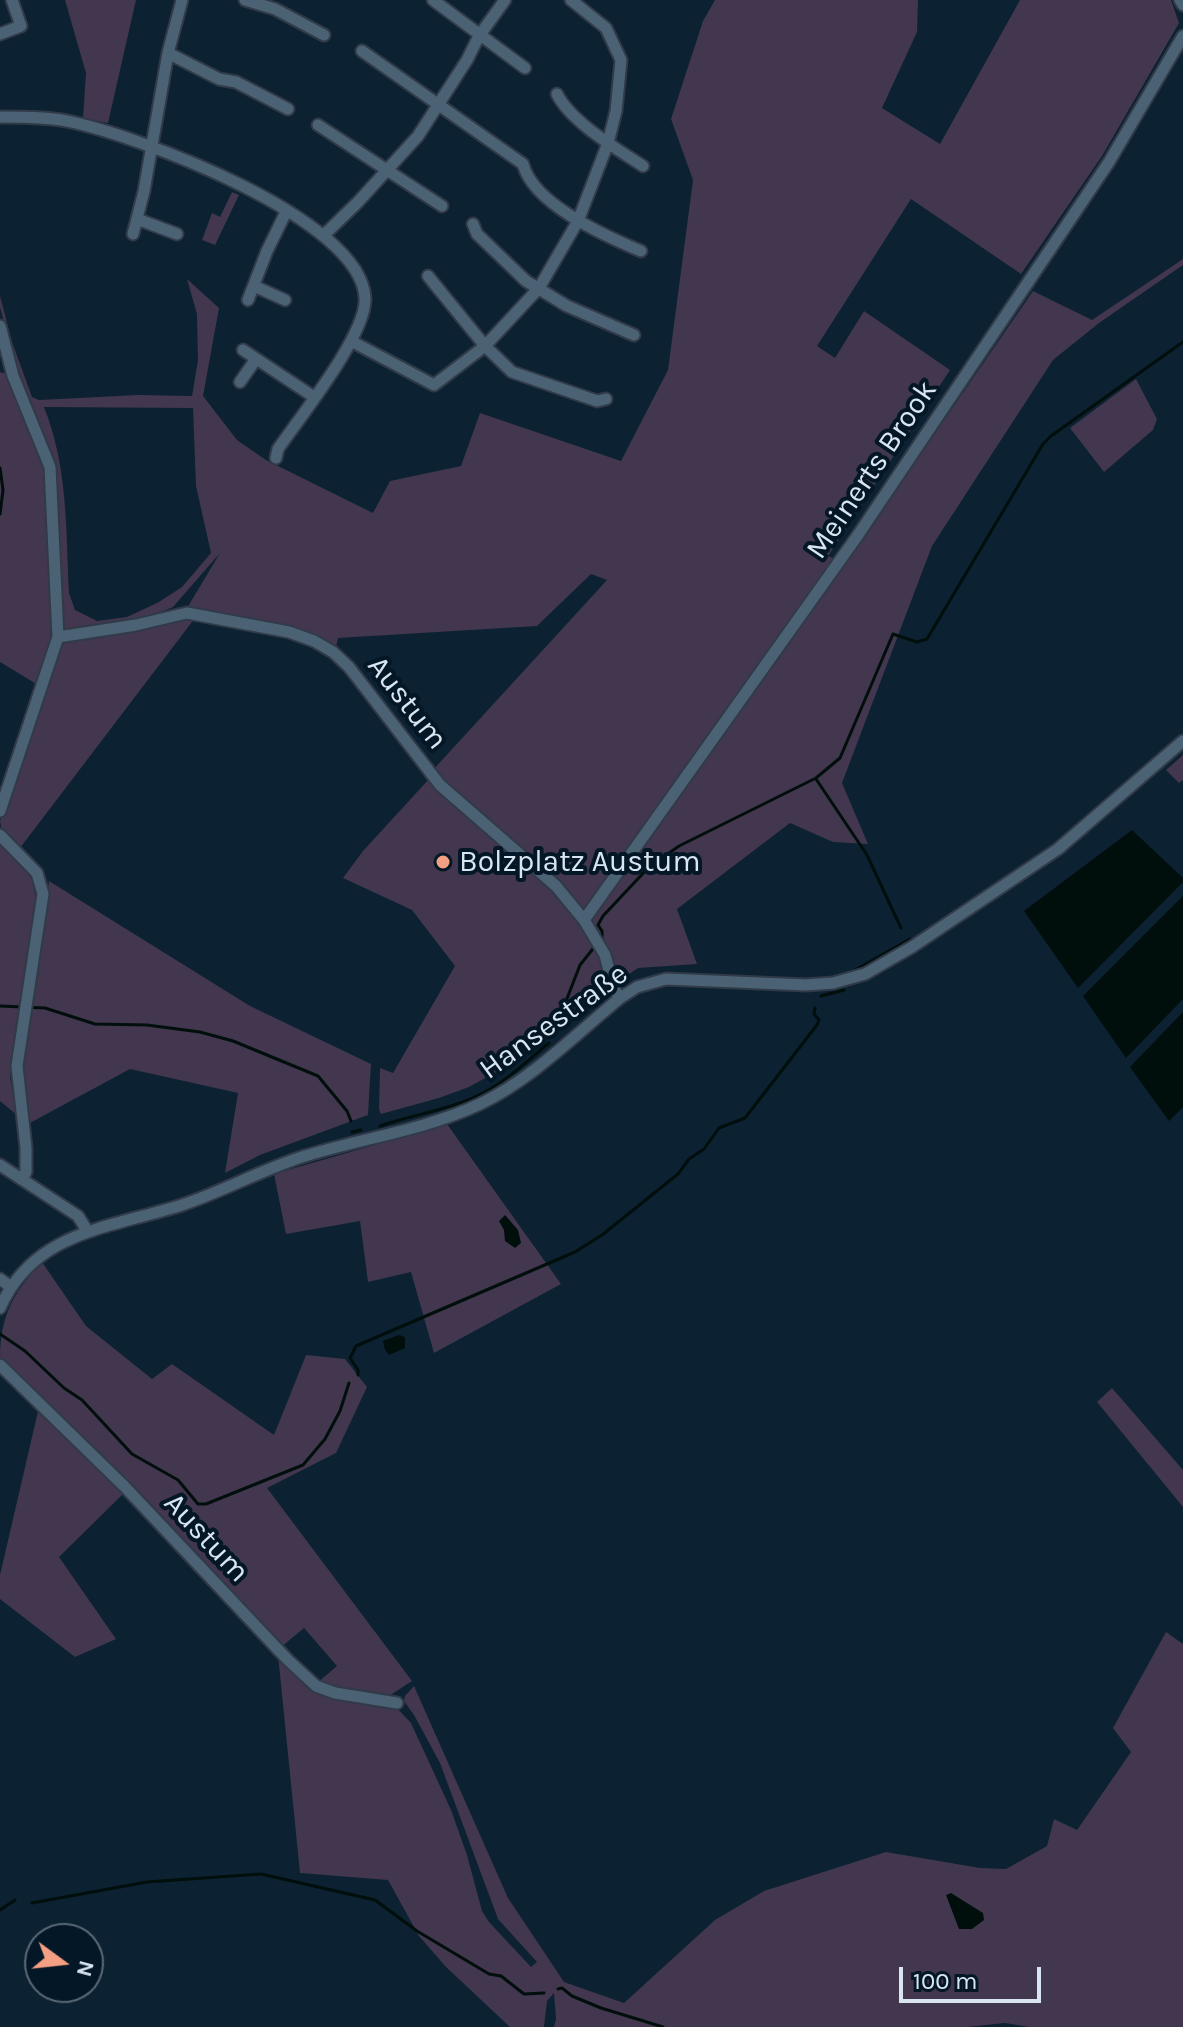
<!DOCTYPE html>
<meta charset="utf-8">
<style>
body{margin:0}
#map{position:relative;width:1183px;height:2027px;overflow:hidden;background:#0c2131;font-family:Karla,sans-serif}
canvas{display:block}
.north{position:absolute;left:24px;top:1923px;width:80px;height:80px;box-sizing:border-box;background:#041726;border:2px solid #596977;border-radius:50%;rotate:105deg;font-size:22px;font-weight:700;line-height:32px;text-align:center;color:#d9e5f0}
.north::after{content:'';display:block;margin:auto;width:28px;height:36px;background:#f39f83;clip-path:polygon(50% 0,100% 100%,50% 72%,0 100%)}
.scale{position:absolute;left:899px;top:1967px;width:142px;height:36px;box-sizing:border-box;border:4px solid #d9e5f0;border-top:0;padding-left:10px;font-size:24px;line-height:28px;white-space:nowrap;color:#d9e5f0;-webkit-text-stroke:6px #041726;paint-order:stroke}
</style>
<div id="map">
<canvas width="1183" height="2027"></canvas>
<div class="north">N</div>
<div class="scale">100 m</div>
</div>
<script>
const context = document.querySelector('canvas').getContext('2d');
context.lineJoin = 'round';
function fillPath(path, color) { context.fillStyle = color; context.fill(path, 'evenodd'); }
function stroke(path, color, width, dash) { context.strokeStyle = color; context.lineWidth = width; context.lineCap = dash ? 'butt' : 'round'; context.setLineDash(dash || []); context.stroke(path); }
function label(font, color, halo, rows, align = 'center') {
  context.font = font + ' Karla,sans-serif'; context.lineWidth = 8; context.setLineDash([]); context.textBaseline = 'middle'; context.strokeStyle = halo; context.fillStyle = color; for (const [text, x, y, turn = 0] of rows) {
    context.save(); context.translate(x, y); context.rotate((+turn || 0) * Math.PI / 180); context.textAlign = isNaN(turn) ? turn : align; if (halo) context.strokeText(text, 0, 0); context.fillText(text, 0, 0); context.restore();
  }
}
const green = new Path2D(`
 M65,0h71l-28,123 -25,-5 3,-45z
 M715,0h203l-1,32 -35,76 58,36 80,-144h151l8,23 -77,133 -81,118 -110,-75 -94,147 18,12 29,-47 86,59 -122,186 17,8 188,-273 59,29 91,-61v6l-84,58 -46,37 -121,186 -90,237 26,61 -35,-2 -43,-19 -113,86 20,55 -59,4 -23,16 -28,-65 -155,-148 175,-191 -16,-6 -54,52 -199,12 -2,9c-49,-26 -96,-28 -149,-39l33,-55 -47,54 -22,9 -84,15 -5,-4 -7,-160 -36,-89 -19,-71v-11l12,46 20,55 7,3 99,-5 54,1 6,-36 -1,-46 -10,-35 32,29 -16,88 34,44 29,20 107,53 17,-32 71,-15 19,-53 141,48 47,-91 25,-190 -22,-61 32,-98zM44,407l149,1 3,78 15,67 -29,34 -23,15 -32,15 -30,4 -22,-11 -6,-17c-3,-63 -1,-126 -25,-186z
 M232,192l7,3 -24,50 -13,-5 10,-27 8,4z
 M0,372l7,2 39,95 6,157 -1,16 -13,43 -38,-23z
 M1136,379l21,40 -4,11 -49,42 -34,-44z
 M180,618h15l-175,230 -18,-16 -2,-11 61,-177z
 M1183,755v25l-4,3 -13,-13z
 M429,779c60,52 136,104 172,175 6,11 7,25 9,36l-48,36 -19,10 -45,35 -29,16 -30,11 -58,16 -2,-5 1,-41 13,5 62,-107 -43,-56 -69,-32 20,-27z
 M0,843c24,20 34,29 36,60l-26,174 7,38 -17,-14z
 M49,881l201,125 121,58 -3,51 -108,40 -35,18 13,-80 -108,-24 -102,55 -8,-47z
 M447,1124l114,160 -127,69 -23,-81 -43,10 -8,-61 -74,13 -12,-60z
 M42,1262l44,64 66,53 20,-15 102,71 32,-80 39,4 22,28 -31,66 -69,35 145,193 -23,15 -61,-8 -11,-5 20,-17 -33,-38 -24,20 -280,-289c0,-43 13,-66 42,-97z
 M1112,1388l71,82v37l-86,-105z
 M39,1407l86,85 -66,65 57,82 -41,18 -75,-58v-24z
 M1166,1632l17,12v383h-154l-24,-4 -38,4h-413l2,-8 -2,-26 -7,8 -3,26h-34l-64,-60 -27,-31 -31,-56 -88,-7 -22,-218 36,33 81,18 16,17 40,87 16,45 15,56 7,11 42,45 6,-5 -39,-43 -58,-156 -26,-48 -10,-14 1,-5 9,-10 94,212 56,84 60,21 91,-83 49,-29 122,-39 94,16 26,1 41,-23 7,-27 23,11 54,-78 -18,-24z`);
const water = new Path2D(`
 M1132,830l51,48v4l-105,106 -54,-77z
 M1183,896v103l-57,59 -43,-62z
 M1183,1012v95l-14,14 -39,-54z
 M505,1215l13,15 3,13 -6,5 -10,-7 -1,-11 -5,-9z
 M399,1335l6,2v11l-16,7 -4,-5 -2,-9z
 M951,1893l32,20 1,7 -12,9h-13l-13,-34z`);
const stream = new Path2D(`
 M0,468l3,22 -3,24
 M816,779l51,76 34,73
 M602,939v-8l-4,-6 5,-9 45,-48 31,-22 137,-68 24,-20 53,-124 24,8 10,-3 116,-195 8,-8 132,-94
 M850,973l60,-34
 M821,996l23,-6
 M0,1006l45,2 50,16 52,1 53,7 33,9 85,35 29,35 4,10
 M556,1027l24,-62 16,-20
 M380,1126c34,-12 71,-16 103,-33 25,-13 45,-33 66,-50
 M352,1132l9,-2
 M0,1334l25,17 39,37 18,12 50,54 46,26 20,24h8l97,-39 22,-26 15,-28 9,-28
 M358,1375v-5l-8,-12 6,-12 219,-94 27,-17 76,-61 11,-15 15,-10 15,-21 26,-10 72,-93 2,-5 -5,-6 1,-6
 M32,1903l115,-21 114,-8 114,26 42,31 72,43 12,2 23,18 20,-1
 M0,1910l15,-10
 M558,1989l4,-1 10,8 29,12 62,19`);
const minor = new Path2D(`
 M245,0l30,9 49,26
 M433,0l92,68
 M1180,0l3,5
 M0,34l21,-8 -9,-26
 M362,51l161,113c10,40 82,72 118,87
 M168,53l51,26 17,3 52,27
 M557,94c14,28 60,55 86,72
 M0,117c23,0 45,0 67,4 69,14 294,97 298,177 2,36 -65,119 -87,151l-2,9
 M318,125l124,81
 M137,219l40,15
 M473,224l4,10 49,47 41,25 67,29
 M133,234l11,-43 24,-138 14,-53
 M324,235l34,-33 60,-66 49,-76 12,-24 26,-36
 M428,276l57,70 27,26 85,29 9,-2
 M254,286l31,14
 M248,300l19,-49 19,-39
 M0,326l13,50 37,91 8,170 -58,174
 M351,341l83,44 51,-39 54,-58 39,-67 30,-78 8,-32 5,-51 -15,-32 -35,-28
 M243,350l71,47
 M240,382l16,-23
 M58,637l78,-12 51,-12 102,19 25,9 19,11 16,15 91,118 116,101 28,34 21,35 9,34 6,9
 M0,835l37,38 6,21 -26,172 9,82v24l-5,7
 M584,920l274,-385 251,-373 74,-126
 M0,1165l78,51 10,16
 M0,1279l11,8
 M0,1308c34,-77 110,-80 182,-103 42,-14 81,-36 123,-49 58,-18 120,-26 175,-52 52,-25 95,-69 140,-106l17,-11 29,-8 140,6 27,-2 32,-9 47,-27 146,-98 125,-108
 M0,1365l125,122 162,172 29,27 19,7 62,10`);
const markers = [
 [443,862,8,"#f39f83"]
];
const streetNames = [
 ["Meinerts Brook",872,470,-56],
 ["Austum",407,703,52],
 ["Hansestraße",554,1022,-36],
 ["Austum",206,1538,47]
];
const poiNames = [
 ["Bolzplatz Austum",459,862]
];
fillPath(green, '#42374e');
fillPath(water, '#000f0c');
stroke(stream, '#000f0c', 3);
stroke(minor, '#303a48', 15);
stroke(minor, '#4b6274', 11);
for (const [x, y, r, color] of markers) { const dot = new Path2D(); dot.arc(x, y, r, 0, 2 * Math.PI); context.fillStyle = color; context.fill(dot); stroke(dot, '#041726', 3); }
label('30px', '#d9e5f0', '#041726', streetNames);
label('30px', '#d9e5f0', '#041726', poiNames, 'left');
</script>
